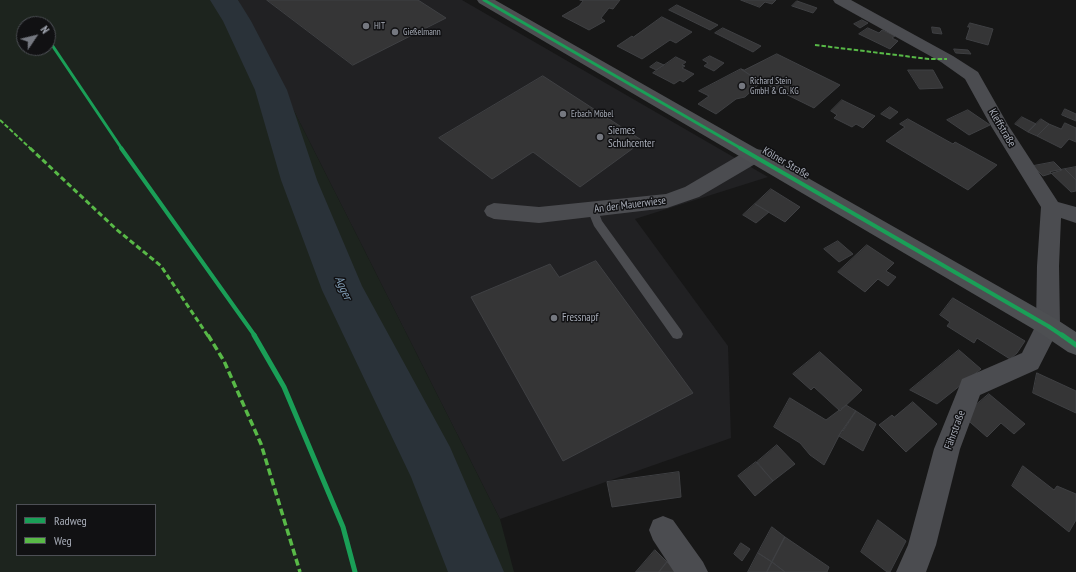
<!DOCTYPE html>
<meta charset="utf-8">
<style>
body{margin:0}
#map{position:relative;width:1076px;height:572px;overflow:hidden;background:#171717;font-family:"PT Sans Narrow",sans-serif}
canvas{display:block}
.legend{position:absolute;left:16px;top:504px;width:140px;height:52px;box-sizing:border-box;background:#111113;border:1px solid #4d4f55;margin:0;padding:5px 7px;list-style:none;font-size:12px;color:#a8adb8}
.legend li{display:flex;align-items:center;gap:8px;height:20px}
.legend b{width:20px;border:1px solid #4d4f55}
.north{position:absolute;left:16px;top:16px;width:40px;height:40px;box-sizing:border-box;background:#111113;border:1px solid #4d4f55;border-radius:50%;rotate:55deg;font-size:11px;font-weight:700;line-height:16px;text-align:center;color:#a8adb8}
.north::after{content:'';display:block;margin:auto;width:14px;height:18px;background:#757880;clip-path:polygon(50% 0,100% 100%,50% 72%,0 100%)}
</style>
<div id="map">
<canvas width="1076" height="572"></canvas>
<ul class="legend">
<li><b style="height:5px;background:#1a9f57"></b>Radweg</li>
<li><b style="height:5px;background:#58b947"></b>Weg</li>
</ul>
<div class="north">N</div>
</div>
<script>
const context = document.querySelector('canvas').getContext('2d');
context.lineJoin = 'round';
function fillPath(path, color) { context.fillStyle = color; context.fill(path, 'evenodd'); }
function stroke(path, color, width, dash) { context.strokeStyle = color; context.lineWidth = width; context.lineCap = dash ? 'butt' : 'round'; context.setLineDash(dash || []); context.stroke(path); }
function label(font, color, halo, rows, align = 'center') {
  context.font = font + ' "PT Sans Narrow",sans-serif'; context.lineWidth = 3; context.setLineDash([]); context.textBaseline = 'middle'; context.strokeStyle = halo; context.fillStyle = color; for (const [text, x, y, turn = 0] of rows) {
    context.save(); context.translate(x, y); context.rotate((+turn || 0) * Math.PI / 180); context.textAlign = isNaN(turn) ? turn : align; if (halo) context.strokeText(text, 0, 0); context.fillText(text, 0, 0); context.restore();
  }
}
const built = new Path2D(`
 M238,0h224l306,177 -133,42 93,127 3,92 -231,81z`);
const green = new Path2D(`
 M0,0h238l262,519 14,53h-514zM24,24h24v24h-24zM17,505h138v50h-138z`);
const river = new Path2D(`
 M210,0h28l13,21 36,69 30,90 45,106 88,161 54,125h-56l-37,-95 -89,-187 -41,-110 -26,-90 -32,-69z`);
const building = new Path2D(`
 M267,0h151l28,18 -93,47z
 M580,0h40l-7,9 -4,-1 -8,10 4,3 -16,9 -27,-14 17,-10 4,-5z
 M741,0h35l-4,4 -7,-2 -5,5z
 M797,1l20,7 -4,5 -21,-7z
 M677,5l41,20 -8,5 -41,-20z
 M662,17l30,15 -16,11 -6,-3 -28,19 -25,-13 15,-10 1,1z
 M862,20l6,3 -8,5 -6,-4z
 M970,23l23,6 -5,16 -22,-6 4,-12h-2z
 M932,27l8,1 2,6 -9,-1z
 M723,28l38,18 -8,6 -38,-19z
 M868,28l11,5 3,-3 13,6 -3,2 6,3 -8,8 -31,-15z
 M954,49l14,1 3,4 -15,-1z
 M777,54l63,31 -26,23 -57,-28 -16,-11 3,1z
 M710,56l14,7 -10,8 -10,-5 4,-3 -5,-3z
 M676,57l10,5 -4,3 3,1 -3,2 12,6 -11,8 -3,-2 -6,4 -21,-11z
 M657,62l7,3 -8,5 -6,-3z
 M741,69l20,13 -16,15 -9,2 -20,15 -18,-10 11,-8 -10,-5z
 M908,70h25l10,18 -23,1z
 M543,76l100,65 -63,46 -47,-35 -41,27 -53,-41z
 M842,100l33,16 -12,12 -7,-4 -4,3 -18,-9 3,-3 -6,-4z
 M890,107l8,5 -8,7 -9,-5z
 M1065,109l11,5v7l-14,-6z
 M968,110l22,15 -21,10 -22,-15z
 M1022,117l14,7 -8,8 -13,-8z
 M908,119l45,25 2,-2 42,23 -29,25 -82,-49 19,-14 -5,-3z
 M1041,119l8,5 -12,12 -9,-4z
 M1065,123l11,5v14l-7,-3 -8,9 -24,-12 12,-12 12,5z
 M1054,162l8,8 -19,6 -10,-10z
 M1076,167v13l-11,-11z
 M1065,169l11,11v11l-5,1 -21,-20z
 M771,189l29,18 -15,15 -30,-18z
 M755,204l14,8 -13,11 -13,-8z
 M838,241l15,13 -14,8 -15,-13z
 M867,245l27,18 -8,8 10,6 -8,9 -10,-7 -13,13 -27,-20z
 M596,261l97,132 -130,68 -92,-164 79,-33 9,13z
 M953,298l72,43 -8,12 -7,6 -33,-21 -3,5 -27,-17 3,-4 -10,-7z
 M959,350l22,19 -44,35 -27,-14z
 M820,352l42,38 -22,21 -26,-24 -3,3 -18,-16z
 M1037,373l39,18v22l-43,-20z
 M989,394l36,30 -11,10 -13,-11 -14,14 -24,-21z
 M790,398l36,22 20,-15 10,6 -13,20 -1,-1 -18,35 -14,-10 -10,-12 -26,-16z
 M913,402l24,22 -31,28 -27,-27 13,-10 2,2z
 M856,411l20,13 -13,27 -24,-15z
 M777,445l18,19 -22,17 -16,-19z
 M756,462l17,19 -18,15 -17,-20z
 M1023,466l31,24 3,-4 19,8v26l-7,12 -57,-46z
 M679,472l2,25 -69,10 -5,-25z
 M878,520l28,21 -16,31h-3l-26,-20z
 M772,527l13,10 -13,25 -14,-9z
 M785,537l44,30 -2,5h-42l-13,-10z
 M741,543l9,6 -8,12 -8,-7z
 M655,550l12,12 -8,10h-23z
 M758,553l14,9 -5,10h-19z
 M667,562l11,10h-19z
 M772,562l13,10h-18z`);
const service = new Path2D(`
 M592,205l4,1 6,15 79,109 2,4 -2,4 -4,1 -4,-1 -79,-112 -7,-17 1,-3z`);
const minor = new Path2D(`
 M833,0h18l102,56 25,16 30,53 50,77 18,5v16l-15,-5 -2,48 1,60 -22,43 -58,26 -20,54 -24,96 -10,27h-30l12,-27 26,-96 25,-62 3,-8 60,-26 14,-28 1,-59 4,-59 -50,-81 -26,-47 -24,-17 -106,-59z
 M755,149l7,1 2,5 -2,5 -63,37 -32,11 -128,15 -45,-4 -7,-3 -3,-5 3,-5 7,-3 45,4 127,-13 19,-7 63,-37z
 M663,516l10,4 30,42 5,10h-34l-21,-32 -4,-10 4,-10z`);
const primary = new Path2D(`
 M477,0h18l561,319 20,13v23l-8,-3 -28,-19 -561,-330z`);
const quietFar2 = new Path2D(`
 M815,45l114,14h18
 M0,120l31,29`);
const quietFar1 = new Path2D(`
 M30,148l86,81 45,37 47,70`);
const quiet = new Path2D(`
 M208,335l16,26 37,83 39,128`);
const cyclewayFar2 = new Path2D(`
 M484,0l258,149
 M48,39l74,110`);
const cyclewayFar1 = new Path2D(`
 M121,148l134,188
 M740,148l308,178 15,10`);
const cycleway = new Path2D(`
 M254,335l30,52 59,140 12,45
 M1062,335l14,10`);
const markers = [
 [366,26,4,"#757880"],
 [395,32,4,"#757880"],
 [742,86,4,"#757880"],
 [563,114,4,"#757880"],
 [600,137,4,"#757880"],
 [554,318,4,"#757880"]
];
const farPoinames = [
 ["HIT",374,26],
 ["Gießelmann",403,32],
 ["Richard Stein",750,81],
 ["GmbH & Co. KG",750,91],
 ["Erbach Möbel",571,114]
];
const streetNames = [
 ["Kleffstraße",1002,128,59],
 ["Kölner Straße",786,163,30],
 ["An der Mauerwiese",630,205,-7],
 ["Fährstraße",955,430,-70]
];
const poiNames = [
 ["Siemes",608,131],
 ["Schuhcenter",608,144],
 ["Fressnapf",562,318]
];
const waterNames = [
 ["Agger",343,288,66]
];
fillPath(built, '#212123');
fillPath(green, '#1d241e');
fillPath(river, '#2a3239');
fillPath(building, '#353536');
stroke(building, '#3f4043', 1);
fillPath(service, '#4b4c50');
fillPath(minor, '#4b4c50');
fillPath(primary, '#4d4f52');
stroke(quietFar2, '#58b947', 2, [4.5, 2]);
stroke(quietFar1, '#58b947', 3, [5.5, 3]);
stroke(quiet, '#58b947', 3.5, [7, 3.5]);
stroke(cyclewayFar2, '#1a9f57', 3);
stroke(cyclewayFar1, '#1a9f57', 4);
stroke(cycleway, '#1a9f57', 5);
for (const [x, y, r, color] of markers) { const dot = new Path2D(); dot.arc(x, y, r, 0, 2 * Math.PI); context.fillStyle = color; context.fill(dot); stroke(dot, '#111113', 1.5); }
label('9px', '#a8adb8', '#111113', farPoinames, 'left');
label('11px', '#a8adb8', '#111113', streetNames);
label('11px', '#a8adb8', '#111113', poiNames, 'left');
label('italic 12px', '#7f9bb3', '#111113', waterNames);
</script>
